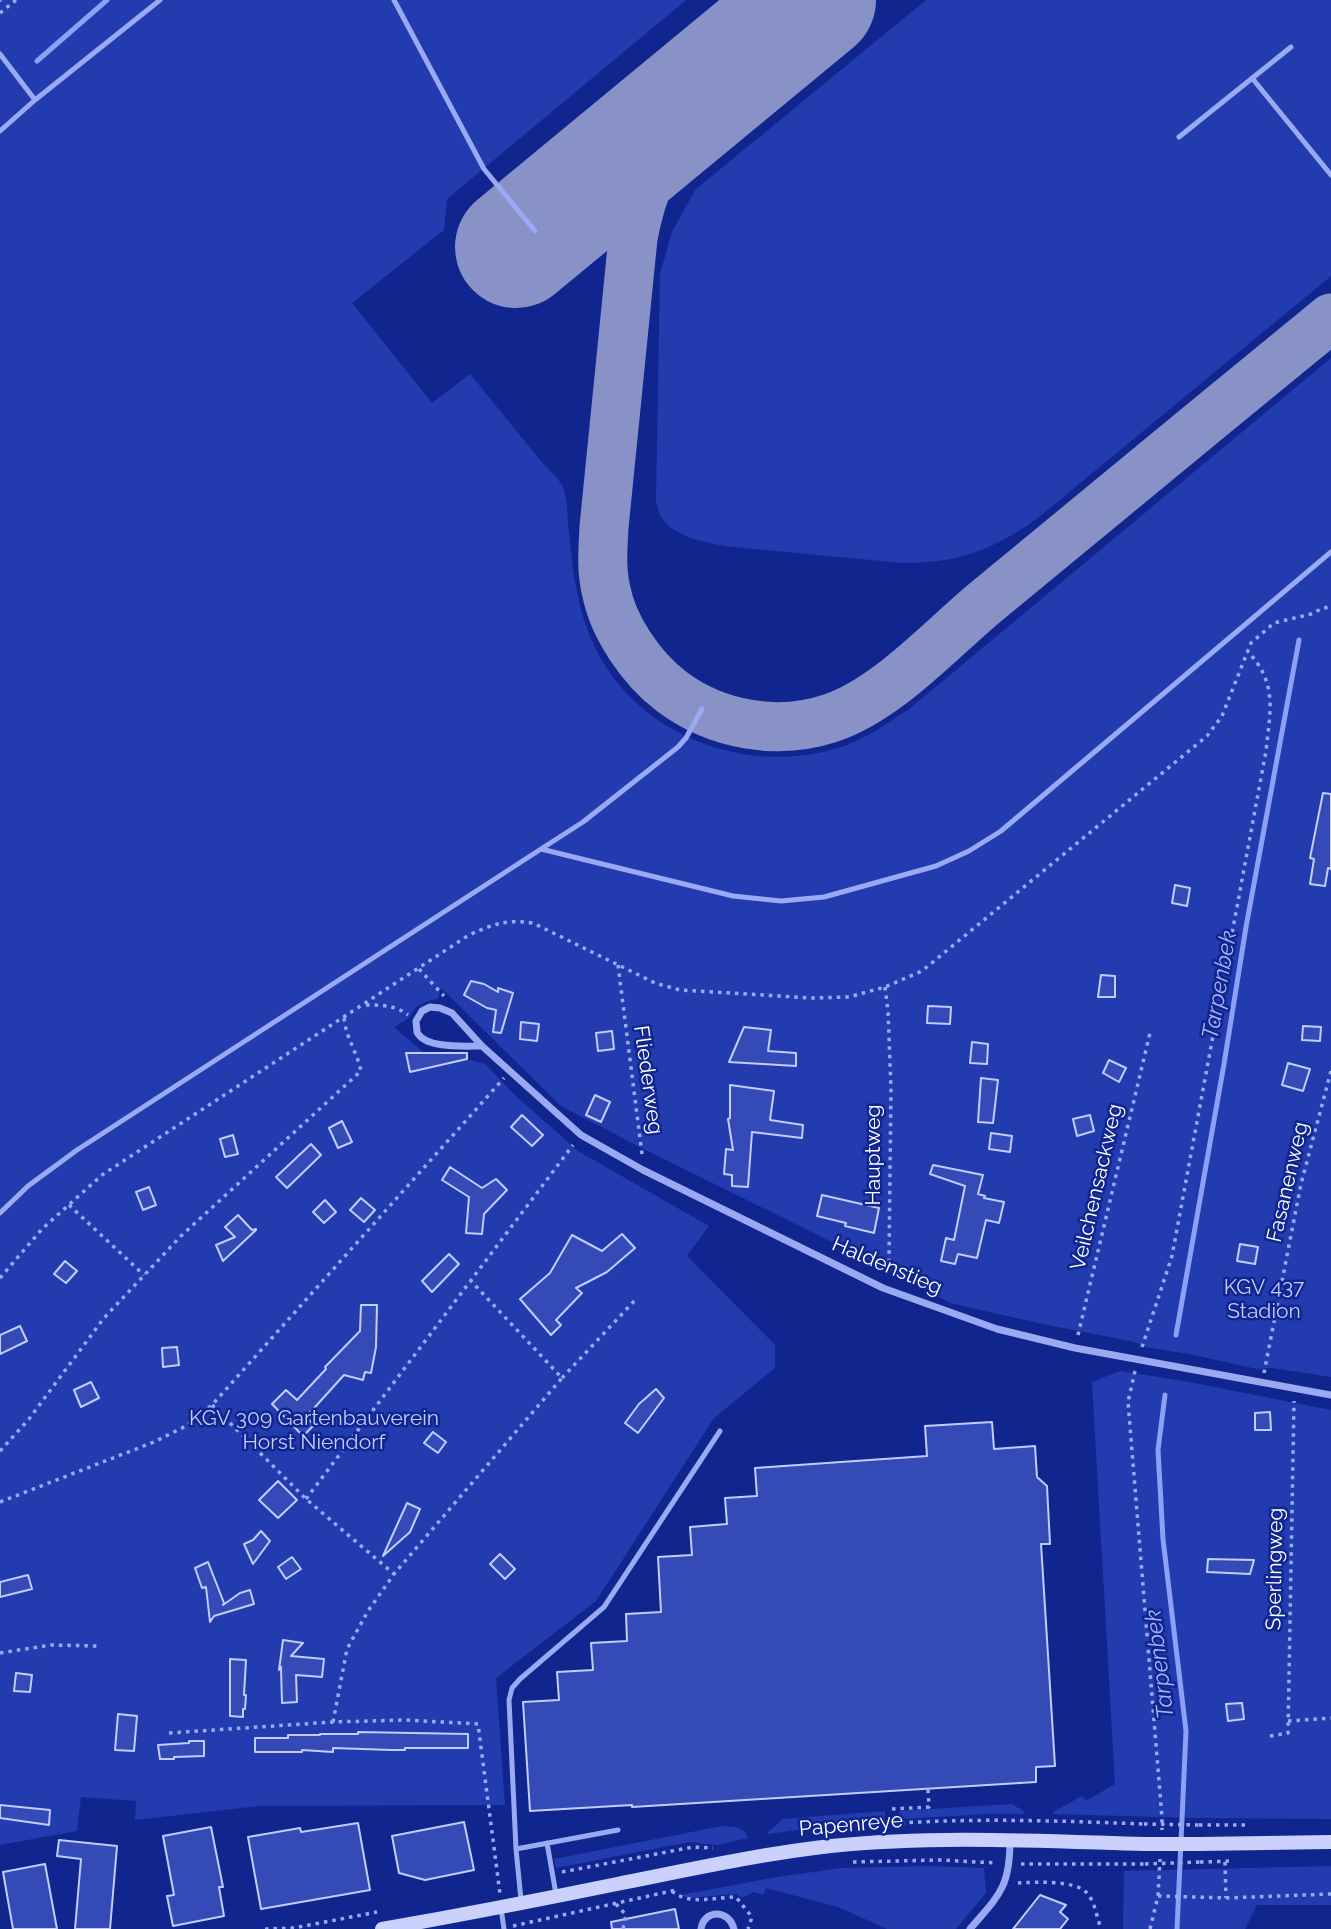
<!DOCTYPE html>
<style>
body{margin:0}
canvas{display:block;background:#11258f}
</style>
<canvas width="1331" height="1929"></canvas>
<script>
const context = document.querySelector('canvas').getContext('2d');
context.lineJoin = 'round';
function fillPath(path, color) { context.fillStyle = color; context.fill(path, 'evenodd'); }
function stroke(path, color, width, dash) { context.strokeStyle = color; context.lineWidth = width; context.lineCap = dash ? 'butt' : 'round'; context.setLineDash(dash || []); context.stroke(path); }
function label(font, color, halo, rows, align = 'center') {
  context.font = font + ' Raleway,sans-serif'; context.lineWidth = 5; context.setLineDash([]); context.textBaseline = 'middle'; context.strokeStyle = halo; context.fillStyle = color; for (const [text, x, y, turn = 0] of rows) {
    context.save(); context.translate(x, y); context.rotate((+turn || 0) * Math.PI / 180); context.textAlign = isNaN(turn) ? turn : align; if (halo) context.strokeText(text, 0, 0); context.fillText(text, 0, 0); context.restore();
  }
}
const green = new Path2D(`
 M0,0h686l-239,199 -3,31 -92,73 80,100 38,-29c24,29 47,58 71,87 7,8 20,19 23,29 4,10 3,30 5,42 3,33 7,68 19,99 37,99 151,147 250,117 25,-7 48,-24 70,-38l423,-352v1019l-59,-9 -15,1 -68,-15 -44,-7 -10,-5 -92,-18 -93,-21 -66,-35 -248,-123 -75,-39 -120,-118 -3,11 -10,2 -12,6 -7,11 -15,9 35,30 6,-5 9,1 41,11 30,31 63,56 131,75 -22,30 88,89v23l-61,50 -118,183 -100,77 9,127 -246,1 -124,14 1,-19 -55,-4 -4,34 -77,14z
 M926,0h405v276l-293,242c-45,32 -79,45 -135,45l-170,-16c-21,-3 -59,-9 -71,-29 -3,-4 -4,-11 -6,-16l4,-228 12,-42 23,-42z
 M1120,1371l64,10 147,29v409l-134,-1 -144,-4v-2l29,-16 4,5 29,-17 -23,-402z
 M1012,1804l13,8 -2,2h-34l-89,5 -1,-8z
 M885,1811v10l-52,4 -65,9v-2l15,-13z
 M722,1826c11,1 22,0 26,12l-31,7 -28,-3 -133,26 -2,-9z
 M929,1866l55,2 2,25 -30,36h-69l-49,-22 -72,-19 -3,7 -9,-3 -12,6 -5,-4 -50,4 -6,-3 96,-18 65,-9z
 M1331,1866v39h-74l-12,24h-122l1,-58z`);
const stream = new Path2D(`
 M37,61l70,-61
 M1176,1335l48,-271 22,-137 53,-287
 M1165,1395l-7,55 5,89 23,192 -9,198`);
const taxiway = new Path2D(`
 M752,52c-20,18 -41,36 -59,55 -32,34 -52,86 -60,131l-29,289c-1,21 -3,42 2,63 7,37 35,78 65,101 45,34 106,45 160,27 57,-19 111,-80 156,-117 115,-95 229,-189 344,-283`);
const runway = new Path2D(`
 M516,247l299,-247`);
const building = new Path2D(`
 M1323,793l8,1v75l-3,-1 -3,18 -15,-2 4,-25 -4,-1z
 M1175,885l15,3 -3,18 -15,-3z
 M1101,975l14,1v21h-17z
 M471,981l13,3 14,8v-4l15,5 -12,40 -8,-1 3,-22 -9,-2 -23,-13z
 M928,1006l23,1 -1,17 -23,-1z
 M521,1022l18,2 -2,17 -17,-2z
 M1303,1026l18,1 -1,14 -18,-1z
 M744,1027l27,3 -3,21 28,2v13l-67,-4z
 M612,1031l2,18 -16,2 -2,-18z
 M972,1042l16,2 -1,20 -17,-1z
 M406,1053h61v6l-57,13z
 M1109,1060l17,8 -7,14 -16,-9z
 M1288,1063l22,6 -7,22 -21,-6z
 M981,1078l17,2 -5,43 -15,-1z
 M730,1085l44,6 -4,29 33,5 -1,13 -50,-6 -4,55 -16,-1v-11l-8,-1 2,-25 7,1 -5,-31 2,-1z
 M595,1095l15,7 -9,20 -15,-7z
 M522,1115l21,20 -11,11 -21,-19z
 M1090,1115l4,16 -17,5 -4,-17z
 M342,1121l10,21 -14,6 -9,-20z
 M991,1133l21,3 -2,16 -21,-3z
 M233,1135l5,19 -13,3 -5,-18z
 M311,1144l10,11 -34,33 -11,-11z
 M933,1165l50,10 -5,19 7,2 -1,2 20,4 -5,21 -13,-3 -9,38 -19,-4 -3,10 -14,-3 5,-23 8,2 11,-54 -35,-12z
 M450,1167l32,21 14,-9 11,11 -23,24 -2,20 -16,-1 3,-36 -27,-17z
 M149,1187l7,18 -13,5 -7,-18z
 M822,1195l57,13 -5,25 -29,-7 1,-3 -29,-7z
 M361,1198l14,12 -11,12 -14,-12z
 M325,1200l11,12 -12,11 -11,-11z
 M238,1215l14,15 4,-1v1l-33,31 -7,-16 19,-8 -10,-10z
 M622,1234l13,14 -28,24 -31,16 6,5 -26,27 5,5 -10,10 -31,-36 30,-26 22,-38 30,16z
 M1240,1244l18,3 -3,17 -18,-3z
 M449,1254l10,10 -27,28 -10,-11z
 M65,1261l12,10 -11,12 -12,-9z
 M361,1305h16l-1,42 -5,26 -6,-1 -2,8 -19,-5 -38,42 8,8 -11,11 -31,-32 14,-14 11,10 29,-31 -1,-2 35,-36z
 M20,1326l7,15 -27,13v-19z
 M177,1347l2,18 -16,2 -1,-19z
 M91,1382l8,16 -18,9 -7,-17z
 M656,1389l8,9 -26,35 -13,-10 14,-19z
 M1270,1412l1,18h-16v-17z
 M992,1422l2,27 41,-3 2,31 10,9 3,58h-9l14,222 -19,1v15l-404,25v-2l-102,6 -7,-109 36,-2 -2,-28 36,-2 -2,-27 36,-2 -1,-27 35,-2 -3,-55 34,-2 -2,-28 37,-3 -2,-26 32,-2 -2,-28 172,-12 -2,-30z
 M433,1432l13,10 -8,11 -14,-10z
 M278,1481l19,19 -19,18 -19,-18z
 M407,1503l13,6 -10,23 -27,24z
 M261,1531l9,10 -17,23 -9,-20 9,-4z
 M500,1554l15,15 -10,10 -15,-15z
 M292,1557l9,12 -15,10 -8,-12z
 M1208,1559l46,1 -4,14 -43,-2z
 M208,1562l16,41 -1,2 17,-12 10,-3 4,14 -40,12 -4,6 -4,-35 -4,1 -7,-20z
 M28,1575l4,14 -32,8v-15z
 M283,1640l20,3 -12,13 33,3 -2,18 -26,-2 1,27 -15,1 -1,-36 -2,3z
 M230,1659l16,1 -2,35h2l-1,14h-2v8l-13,-1z
 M16,1673l16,2 -2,17 -16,-1z
 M1242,1703l2,16 -16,2 -2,-17z
 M118,1714l19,2 -3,35 -19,-1z
 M358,1732l110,2v14h-63v2h-14l-58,-2v4l-31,-2v2h-47v-14h33v-3h32v-1h38z
 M189,1741h15v15l-30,1v2h-14l-2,-14 31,-2z
 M0,1805l50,5 -1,15 -49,-7z
 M464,1822l10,48 -49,10 -26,-7 -7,-37z
 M358,1823l12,67 -109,19 -13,-72 52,-9 1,4z
 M211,1827l12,60h-4l5,29 -51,10 -6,-30 7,-1 -11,-59z
 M59,1840l58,6 -7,83h-35l6,-70 -24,-3z
 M45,1864l12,65h-44l-10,-57z
 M1040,1895l26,10 -6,7 8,7 -8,10h-47z
 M675,1909l4,20h-67l-1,-7z`);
const path = new Path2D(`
 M0,1l1,-1
 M0,13l16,-13
 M618,965l24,189
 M419,969l25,27
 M885,987l3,24 3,77 -2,172 -3,15
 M366,1005c16,0 29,0 42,10
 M69,1205l75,70
 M0,1278l42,-49 60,-54 367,-240c25,-11 37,-16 64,-12l122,60 25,7 132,8 37,-1 36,-10 37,-16 285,-235 15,-20 29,-73 23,-20 37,-9 12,-6 8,-1
 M1078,1335l72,-302
 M1142,1347l30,-91 94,-505c4,-39 12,-68 -18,-99
 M1135,1371l-7,31 34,416v12
 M1264,1373l37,-189 30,-113
 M562,1378l75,-80
 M212,1405l94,94 88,75
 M0,1451l29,-32 75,-101 77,-82 180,-165c-4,-19 -15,-33 -17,-53
 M306,1499l267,-354
 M0,1502l154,-60 32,-16 26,-21 292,-327
 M0,1653l51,-8 46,1
 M1288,1721l43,-3
 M333,1722l14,-73 21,-38 26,-37 168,-196 -91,-97
 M169,1733l164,-11 73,-2 72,4 22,170
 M1270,1736l18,-3 6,-332
 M892,1809l37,-2 -1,-18
 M901,1823c81,-5 162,-2 243,1
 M1199,1825h49
 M853,1862l87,-2 56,3
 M1200,1862l33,-1
 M1225,1862l1,36
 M1021,1864h124
 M562,1872l131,-25 20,1
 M1018,1883c17,-1 58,-3 69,10 8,9 10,25 14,36
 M672,1891c17,15 43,6 64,6l16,20 -4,12
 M1158,1896l68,2 105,-4
 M616,1904l10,11 -3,14
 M513,1926l163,-36
 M265,1929l29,-1 83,-16
 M1150,1929l8,-33 2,-37`);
const lane = new Path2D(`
 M394,0l90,169 51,62
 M0,54l35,46
 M1252,78l79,97
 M0,131l35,-31 125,-100
 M1179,137l112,-90
 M541,849l42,-27 95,-75 8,-9 16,-29
 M0,1213l28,-27 49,-36 464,-301 192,47 48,5 43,-4 112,-31 33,-15 32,-20 330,-279
 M547,1843l9,51
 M516,1849l102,-19
 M521,1900l-5,-51 -7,-149 3,-12 8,-9 84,-72 116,-176
 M501,1908l3,21`);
const street = new Path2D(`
 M482,1046c-17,0 -57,3 -65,-14 0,-1 -1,-10 -1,-11l6,-10 8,-4 10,1 12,5 30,33 99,89 62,35 240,118 114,41 78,19 256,47
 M701,1929c3,-20 28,-20 33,0
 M970,1929c29,-34 40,-41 40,-89`);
const secondary = new Path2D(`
 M1200,1844l131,-2
 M382,1929c79,-14 157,-29 235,-45 71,-14 142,-30 214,-38 104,-11 209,-5 313,-2`);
const pathBridge = new Path2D(`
 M1144,1824l55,1
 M1145,1864l55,-2`);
const secondaryBridge = new Path2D(`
 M1144,1844h56`);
const streetNames = [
 ["Fliederweg",648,1080,82],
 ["Hauptweg",874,1155,-90],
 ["Fasanenweg",1288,1182,-77],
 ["Veilchensackweg",1097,1187,-77],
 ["Haldenstieg",887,1266,23],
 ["Sperlingweg",1275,1569,-89],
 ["Papenreye",851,1825,-5]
];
const parkNames = [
 ["KGV 437",1264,1288],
 ["Stadion",1264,1312],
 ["KGV 309 Gartenbauverein",314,1419],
 ["Horst Niendorf",314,1443]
];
const waterNames = [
 ["Tarpenbek",1220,985,-80],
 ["Tarpenbek",1160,1664,-97]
];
fillPath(green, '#223baf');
stroke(stream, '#8ca0f6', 5);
stroke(taxiway, '#8892c7', 49);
stroke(runway, '#8892c7', 122);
fillPath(building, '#344bb7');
stroke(building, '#c2ccfd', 2);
stroke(path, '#9aaaf2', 3.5, [3.5, 5]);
stroke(lane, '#9aaaf2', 5);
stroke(street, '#9aaaf2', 7);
stroke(secondary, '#c9d1fc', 14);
stroke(pathBridge, '#9aaaf2', 3.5, [3.5, 5]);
stroke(secondaryBridge, '#c9d1fc', 14);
label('21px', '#fff', '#11258f', streetNames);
label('21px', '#c2ccfd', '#11258f', parkNames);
label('italic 23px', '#a6b5fa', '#11258f', waterNames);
</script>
